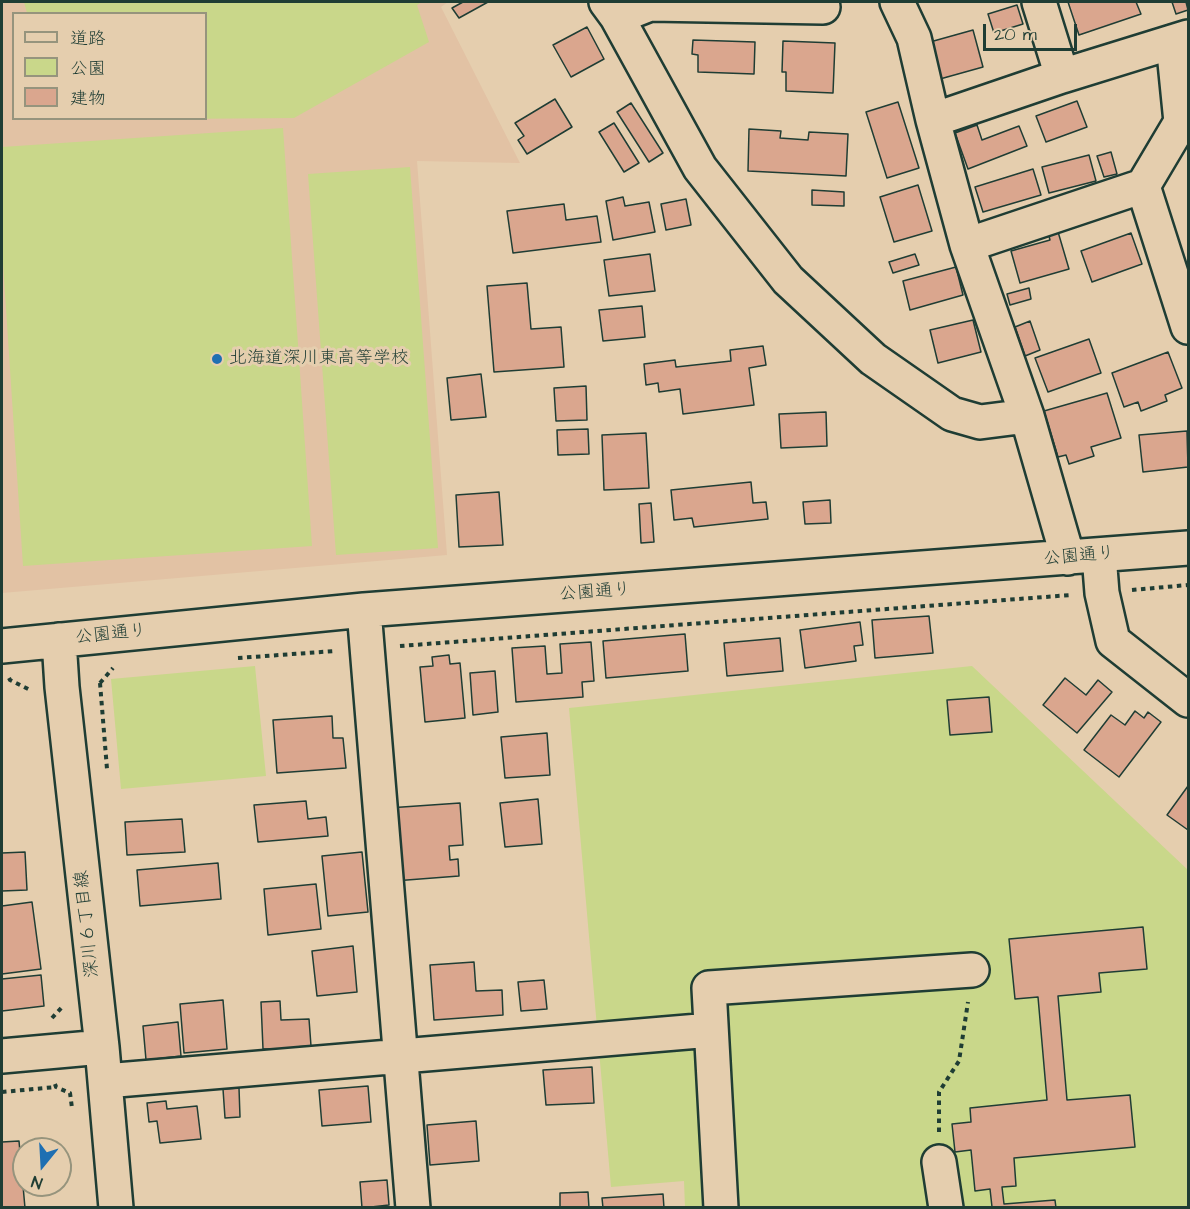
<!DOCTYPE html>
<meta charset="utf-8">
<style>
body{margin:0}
#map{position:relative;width:1190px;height:1209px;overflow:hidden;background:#e5ceae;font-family:"Architects Daughter","Klee One",sans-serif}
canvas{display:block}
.frame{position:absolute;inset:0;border:3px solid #1f3d34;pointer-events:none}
.legend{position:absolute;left:12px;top:12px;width:195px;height:108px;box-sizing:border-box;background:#e5ceae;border:2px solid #96947d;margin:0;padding:8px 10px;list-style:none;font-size:18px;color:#1f3d34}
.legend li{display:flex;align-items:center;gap:12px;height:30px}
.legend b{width:30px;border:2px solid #96947d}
.north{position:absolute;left:12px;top:1137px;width:60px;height:60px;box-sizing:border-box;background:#e5ceae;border:2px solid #96947d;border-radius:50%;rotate:198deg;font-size:16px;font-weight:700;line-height:24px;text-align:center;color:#1f3d34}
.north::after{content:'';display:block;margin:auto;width:21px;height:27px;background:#1f6fb2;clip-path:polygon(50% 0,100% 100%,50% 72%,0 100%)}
.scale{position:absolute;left:983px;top:24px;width:94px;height:27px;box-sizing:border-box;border:3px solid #1f3d34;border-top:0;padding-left:8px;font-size:18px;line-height:21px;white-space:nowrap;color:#1f3d34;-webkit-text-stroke:4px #e5ceae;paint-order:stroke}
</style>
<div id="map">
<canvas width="1190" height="1209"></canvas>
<div class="frame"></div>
<ul class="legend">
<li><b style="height:8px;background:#e5ceae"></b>道路</li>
<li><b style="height:16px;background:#c9d78a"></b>公園</li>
<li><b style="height:16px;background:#daa68e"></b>建物</li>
</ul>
<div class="north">N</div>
<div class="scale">20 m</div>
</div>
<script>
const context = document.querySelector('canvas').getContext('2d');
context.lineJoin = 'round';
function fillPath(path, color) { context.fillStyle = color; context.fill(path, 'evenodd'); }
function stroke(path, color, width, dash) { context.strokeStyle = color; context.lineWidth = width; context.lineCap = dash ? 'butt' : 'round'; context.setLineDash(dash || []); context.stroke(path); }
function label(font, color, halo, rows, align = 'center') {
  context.font = font + ' "Architects Daughter","Klee One",sans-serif'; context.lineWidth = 6; context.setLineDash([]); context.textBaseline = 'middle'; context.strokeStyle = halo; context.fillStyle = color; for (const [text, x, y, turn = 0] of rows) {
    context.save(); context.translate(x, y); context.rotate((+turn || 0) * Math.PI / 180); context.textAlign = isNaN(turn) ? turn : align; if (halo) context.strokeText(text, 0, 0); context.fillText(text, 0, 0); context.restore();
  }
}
const built = new Path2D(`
 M2,2h446l-7,5 79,156 -103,-2 30,394 -445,38zM14,14h192v104h-192z`);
const green = new Path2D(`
 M24,2h398l-5,3 12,37 -135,76 -242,2 -1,-1 155,-1v-104l-179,-1z
 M283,128l29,418 -289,20 -21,-318v-101z
 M410,167l28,381 -102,7 -28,-381z
 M255,666l11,110 -145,13 -10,-110z
 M972,666l216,204v337l-503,1 -1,-27 -73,6 -42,-479z`);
const building = new Path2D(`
 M463,2h25l-29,16 -7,-10z
 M1068,2h68l5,12 -62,21z
 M1172,2h14l2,8 -12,4z
 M1017,5l6,19 -29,9 -6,-19z
 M587,27l17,32 -33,18 -18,-32z
 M973,30l10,37 -43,12 -10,-37z
 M693,40l62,2 -1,32 -56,-2v-17l-6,-1z
 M783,41l52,2 -2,50 -47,-2v-19h-4z
 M555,99l17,28 -45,27 -9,-14 6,-4 -9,-13z
 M1077,101l10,26 -41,15 -10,-26z
 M898,102l21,66 -32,10 -21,-66z
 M631,103l32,50 -14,9 -32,-50z
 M614,123l25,40 -15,9 -25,-40z
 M977,125l5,15 37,-14 8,20 -59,23 -13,-36z
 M749,129l32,2 -1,7 28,2 1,-8 39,2 -2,42 -98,-5z
 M1111,152l6,22 -13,3 -7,-21z
 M1089,155l7,26 -47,12 -7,-26z
 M1033,169l8,26 -58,17 -8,-25z
 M918,185l14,46 -38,11 -14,-45z
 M812,190l32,2v14l-32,-1z
 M623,197l2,9 24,-4 6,30 -42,8 -7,-39z
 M686,199l5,26 -25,5 -5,-26z
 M564,204l2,16 31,-4 4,26 -88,11 -6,-42z
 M1056,225l13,44 -49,14 -9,-32 39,-11 -3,-12z
 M1131,233l11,31 -50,18 -11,-31z
 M650,254l5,37 -46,5 -5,-36z
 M915,254l4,11 -26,8 -4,-11z
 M956,267l7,28 -53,15 -7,-29z
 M527,283l4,46 30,-2 3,40 -70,5 -7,-86z
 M1029,288l2,11 -21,6 -3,-11z
 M642,306l3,31 -42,4 -4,-31z
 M973,320l8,32 -43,11 -8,-33z
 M1030,321l10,29 -15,6 -10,-29z
 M1089,339l12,34 -53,19 -13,-34z
 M763,346l3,19 -17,3 5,37 -71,9 -3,-25 -21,3 -1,-9 -12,2 -2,-21 31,-4 1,7 55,-6 -1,-11z
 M1168,352l14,36 -17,7 2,6 -26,10 -3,-9 -14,5 -12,-34z
 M481,374l5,43 -35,3 -4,-42z
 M586,386l1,34 -31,1 -2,-33z
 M1107,393l14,45 -30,9 3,9 -25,8 -3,-9 -8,2 -14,-46z
 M826,412l1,34 -46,2 -2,-34z
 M588,429l1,25 -31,1 -1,-25z
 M1187,431l1,36 -45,5 -4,-37z
 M646,433l3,55 -45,2 -2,-55z
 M751,482l2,21 13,-1 2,17 -74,8 -2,-9 -18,2 -3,-30z
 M499,492l4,53 -44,2 -3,-52z
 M830,500l1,23 -26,1 -2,-22z
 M651,503l3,39 -13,1 -2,-39z
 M929,616l4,37 -58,5 -3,-38z
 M860,622l3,23 -9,1 2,15 -51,7 -5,-38z
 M685,634l3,37 -82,7 -3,-37z
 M780,638l3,33 -56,5 -3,-33z
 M591,642l3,39 -12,1 1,15 -67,5 -4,-54 33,-2 2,28 15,-1 -2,-29z
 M449,655l1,9 10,-1 5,55 -40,4 -5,-55 13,-1 -1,-9z
 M495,671l3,41 -25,3 -3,-42z
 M1065,678l21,17 12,-15 14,12 -35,41 -34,-28z
 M989,697l3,35 -42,3 -3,-35z
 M1135,711l9,7 4,-6 13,10 -42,55 -35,-27 27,-35 14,10z
 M332,716l1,22h10l3,30 -69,5 -4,-53z
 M547,733l3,42 -45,3 -4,-41z
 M1188,786v44l-21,-15z
 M538,799l4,45 -37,3 -5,-44z
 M306,801l2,18 18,-2 2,19 -70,6 -4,-37z
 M460,803l3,42 -14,1 1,14 8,-1 1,17 -65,5 -6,-73z
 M182,819l3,33 -58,3 -2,-33z
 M25,852l2,38 -25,1v-38z
 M362,852l6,60 -40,4 -6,-60z
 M218,863l3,36 -81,7 -3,-36z
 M316,884l5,45 -53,6 -4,-46z
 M32,902l9,67 -39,5v-68z
 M1143,927l4,42 -48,4 2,19 -43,4 9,104 63,-5 5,52 -121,11 2,28 -14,1 2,17 51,-4 1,8h-71l7,-1 -2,-18 -15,2 -4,-41 -16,2 -3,-28 19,-2 -1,-14 77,-8 -9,-103 -23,2 -6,-60z
 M353,946l4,46 -40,4 -5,-45z
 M474,962l2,29 26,-1 1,25 -69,5 -4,-55z
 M41,975l3,31 -42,5v-32z
 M544,980l3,29 -26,2 -3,-29z
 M223,1000l4,49 -43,4 -4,-49z
 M280,1001l1,19 28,-1 2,27 -17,1v8h-17v-6h-14l-2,-47z
 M178,1022l3,34 -35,4 -3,-34z
 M592,1067l2,36 -48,2 -3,-35z
 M368,1086l3,36 -49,4 -3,-36z
 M239,1088l1,29 -15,1 -2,-29z
 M166,1101l1,8 30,-3 4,33 -41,4 -3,-22 -8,1 -2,-19z
 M476,1121l3,40 -49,4 -3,-40z
 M19,1141l6,67h-23v-66z
 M387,1180l2,25 -27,3 -2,-26z
 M588,1192l1,16h-29v-15z
 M663,1194l1,14h-61l-1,-10z`);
const path = new Path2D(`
 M1132,590l56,-5
 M400,646l671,-51
 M238,658l97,-7
 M9,678l1,2 20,10
 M100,683l7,86
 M100,683l13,-15
 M52,1018l11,-12
 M55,1084l1,3 14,6 2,15
 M2,1092l54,-5
 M939,1132v-40l20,-31 9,-59`);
const minor = new Path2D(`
 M606,2l11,15 83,151 88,112 85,79 79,55 28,8 47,-6
 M897,2l17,36 19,82
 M1039,2l23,74
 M617,17l33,-13 173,3
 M1173,42l8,80 -38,64 45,141
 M967,245l176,-59
 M1099,555l3,38 11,48 75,59
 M1068,558l-41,-142 -60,-171 -34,-125 129,-44 126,-39
 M364,610l49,598
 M59,640l3,47 40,360 14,161
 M2,646l362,-36 824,-62
 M2,1056l100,-9
 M105,1081l606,-51
 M939,1162l7,46
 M721,1208l-12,-220 263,-18`);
const markers = [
 [217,359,6,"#1f6fb2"]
];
const poiNames = [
 ["北海道深川東高等学校",229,359]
];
const streetNames = [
 ["公園通り",1079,557,-5],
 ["公園通り",595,593,-4],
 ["公園通り",111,635,-6],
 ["深川６丁目線",88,924,-96]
];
fillPath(built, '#e2c2a4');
fillPath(green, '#c9d78a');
fillPath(building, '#daa68e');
stroke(building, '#1f3d34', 1.5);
stroke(minor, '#1f3d34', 38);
stroke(path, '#1f3d34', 4, [4.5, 4.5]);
stroke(minor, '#e5ceae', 33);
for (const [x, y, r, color] of markers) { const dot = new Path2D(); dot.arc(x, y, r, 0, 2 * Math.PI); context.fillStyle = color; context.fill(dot); stroke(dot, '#e5ceae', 2); }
label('18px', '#1f3d34', '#e5ceae', poiNames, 'left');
label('18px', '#1f3d34', '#e5ceae', streetNames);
</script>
